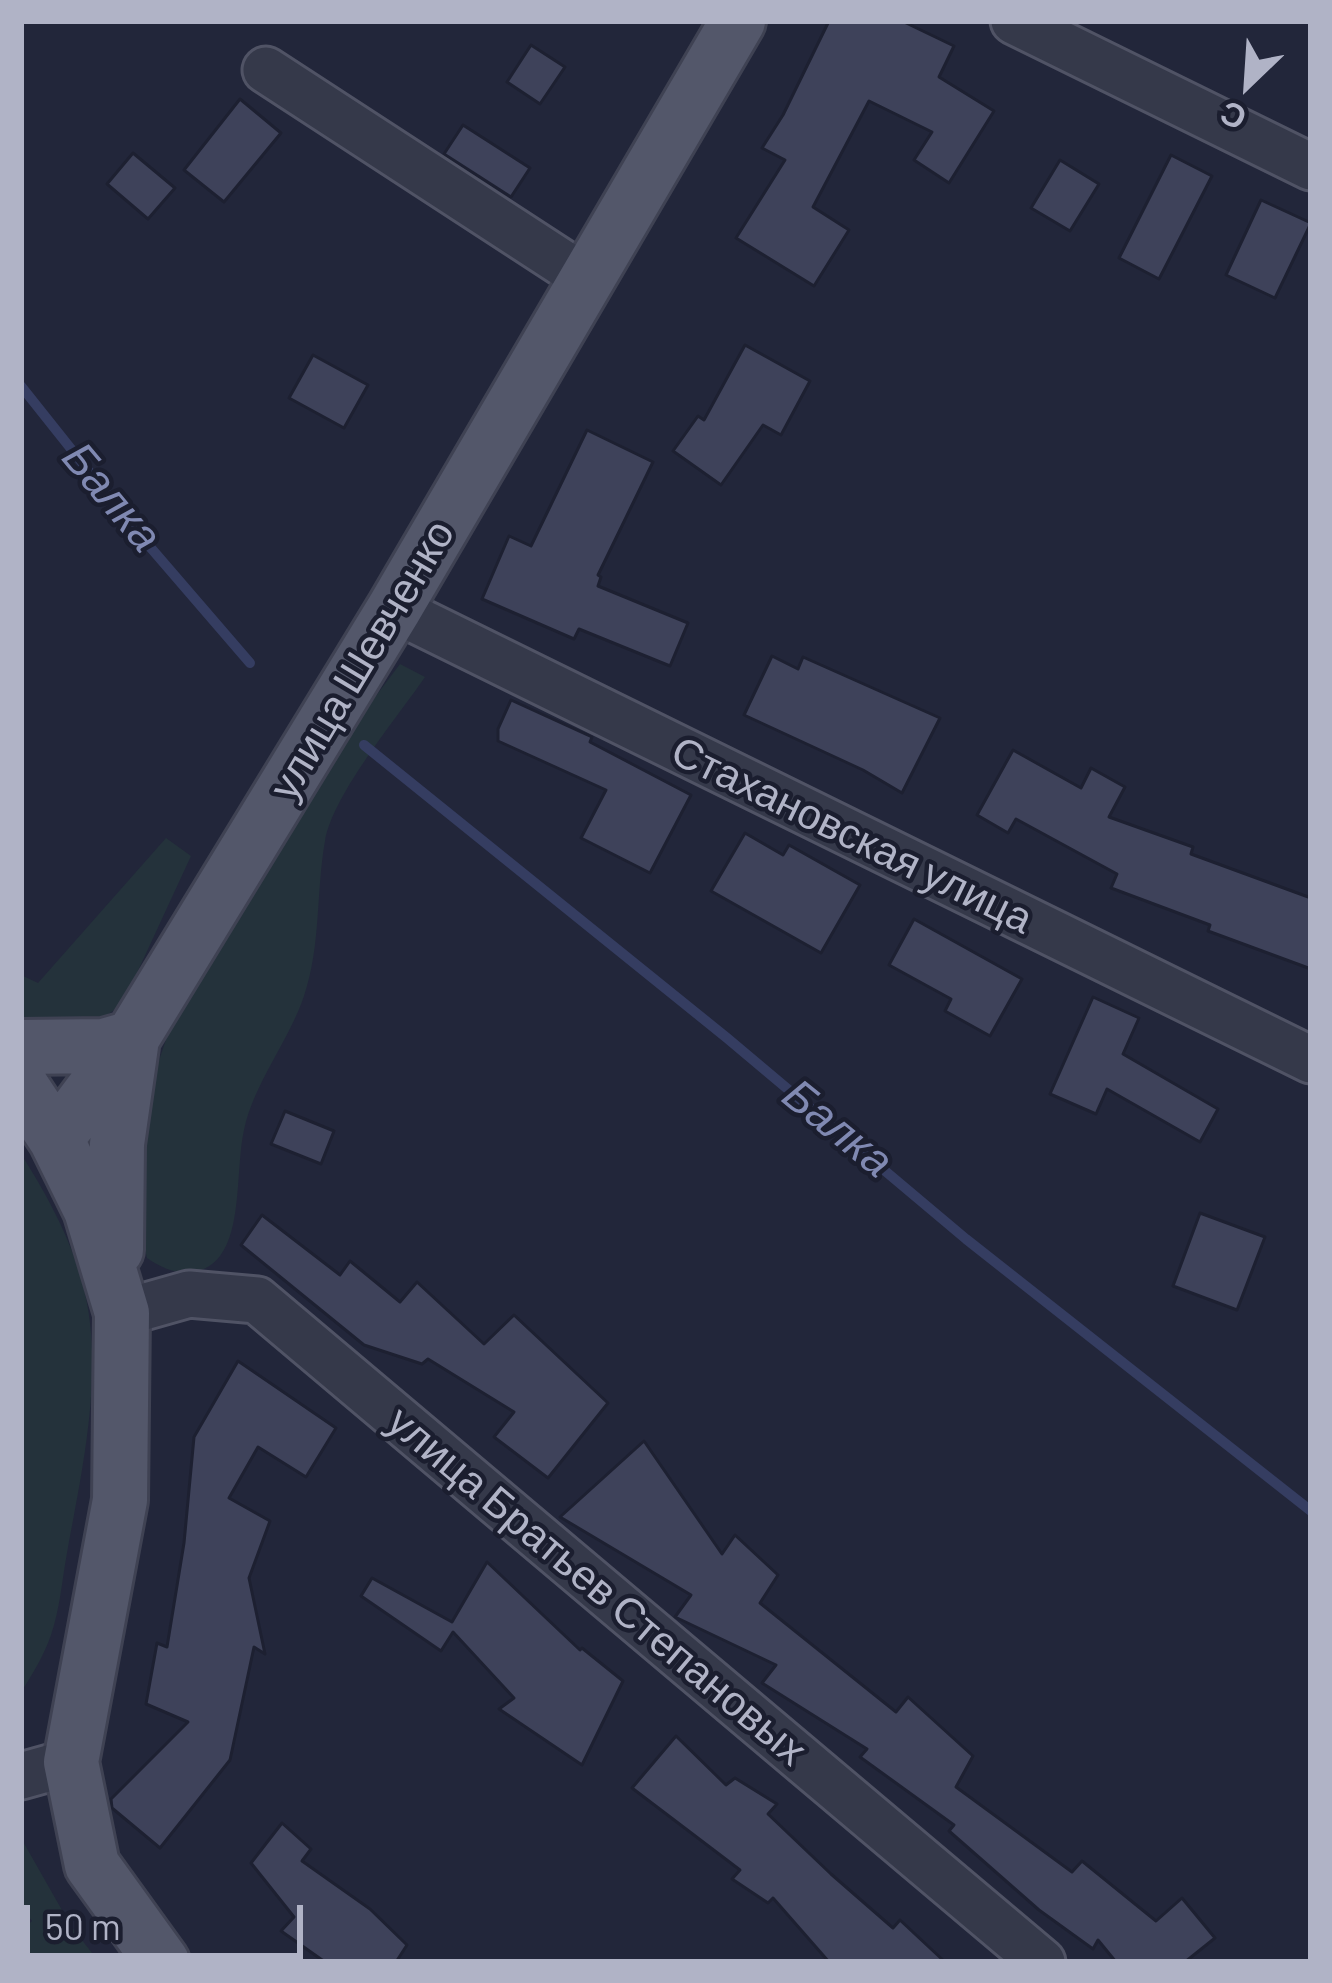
<!DOCTYPE html>
<meta charset="utf-8">
<style>
body{margin:0}
#map{position:relative;width:1332px;height:1983px;overflow:hidden;background:#22263a;font-family:Barlow,sans-serif}
canvas{display:block}
.frame{position:absolute;inset:0;border:24px solid #b0b3c6;pointer-events:none}
.north{position:absolute;left:1188px;top:24px;width:120px;height:120px;-webkit-text-stroke:9px #1b1e2f;paint-order:stroke;rotate:205deg;font-size:33px;font-weight:700;line-height:48px;text-align:center;color:#b0b3c6}
.north::after{content:'';display:block;margin:auto;width:42px;height:54px;background:#b0b3c6;clip-path:polygon(50% 0,100% 100%,50% 72%,0 100%)}
.scale{position:absolute;left:24px;top:1905px;width:279px;height:54px;box-sizing:border-box;border:6px solid #b0b3c6;border-top:0;padding-left:15px;font-size:36px;line-height:42px;white-space:nowrap;color:#b0b3c6;-webkit-text-stroke:9px #1b1e2f;paint-order:stroke}
</style>
<div id="map">
<canvas width="1332" height="1983"></canvas>
<div class="frame"></div>
<div class="north">С</div>
<div class="scale">50 m</div>
</div>
<script>
const context = document.querySelector('canvas').getContext('2d');
context.lineJoin = 'round';
function fillPath(path, color) { context.fillStyle = color; context.fill(path, 'evenodd'); }
function stroke(path, color, width, dash) { context.strokeStyle = color; context.lineWidth = width; context.lineCap = dash ? 'butt' : 'round'; context.setLineDash(dash || []); context.stroke(path); }
function label(font, color, halo, rows, align = 'center') {
  context.font = font + ' Barlow,sans-serif'; context.lineWidth = 9; context.setLineDash([]); context.textBaseline = 'middle'; context.strokeStyle = halo; context.fillStyle = color; for (const [text, x, y, turn = 0] of rows) {
    context.save(); context.translate(x, y); context.rotate((+turn || 0) * Math.PI / 180); context.textAlign = isNaN(turn) ? turn : align; if (halo) context.strokeText(text, 0, 0); context.fillText(text, 0, 0); context.restore();
  }
}
const green = new Path2D(`
 M400,664l25,13c-28,41 -92,117 -100,164 -9,51 -4,105 -21,155 -15,45 -50,87 -60,134 -8,35 -2,98 -24,126 -20,25 -49,19 -73,2l-9,-37 6,-117 25,-73 166,-281z
 M166,838l25,18 -67,145c-28,30 -65,27 -103,31v-57l17,8z
 M21,1154c32,50 63,109 69,169 9,72 -10,159 -23,230 -5,27 -7,56 -16,82 -7,20 -18,39 -30,57z
 M21,1838l50,88 28,36h-78v-31l11,-10 -11,-14z`);
const stream = new Path2D(`
 M21,386l117,147 112,130
 M364,745l363,293 239,201 345,272`);
const building = new Path2D(`
 M829,21h73l52,25 -15,31 55,34 -45,72 -35,-23 18,-28 -63,-31 -56,106 36,23 -35,56 -78,-48 49,-78 -23,-12 21,-33z
 M531,45l34,22 -25,37 -33,-22z
 M240,99l41,34 -57,69 -40,-32z
 M463,125l67,43 -19,29 -67,-43z
 M133,153l42,35 -27,31 -41,-35z
 M1171,155l41,21 -53,103 -40,-21z
 M1060,160l39,24 -29,47 -39,-23z
 M1261,200l50,23 -36,75 -49,-23z
 M745,345l65,36 -29,54 -18,-10 -42,60 -48,-34 25,-35 6,4z
 M313,355l55,30 -24,43 -55,-30z
 M587,430l66,32 -55,113 3,2 -3,9 90,37 -18,43 -91,-37 -5,10 -92,-40 27,-63 22,10z
 M772,656l26,13 5,-12 137,61 -38,75 -39,-23 -119,-55z
 M511,700l81,37 -2,5 101,53 -41,78 -69,-35 25,-48 -108,-49v-12z
 M1013,750l68,38 10,-20 34,19 -16,30 84,30 -2,7 120,44v71l-103,-38 2,-6 -99,-37 6,-14 -101,-55 -8,14 -31,-18z
 M745,833l38,22 6,-10 71,40 -39,68 -110,-62z
 M914,919l108,60 -32,57 -45,-25 6,-12 -62,-34z
 M1093,997l46,21 -16,36 95,55 -18,33 -93,-53 -11,25 -46,-20z
 M285,1111l49,20 -13,33 -50,-20z
 M1200,1213l65,24 -28,73 -64,-24z
 M262,1215l78,60 10,-14 50,41 17,-20 67,62 30,-29 94,88 -60,75 -54,-41 20,-25 -86,-53 -6,5 -58,-19 -123,-100z
 M238,1361l98,67 -30,49 -48,-30 -29,51 41,23 -21,57 16,76 -11,-7 -24,113 -70,88 -48,-40 -1,-9 77,-77 -42,-18 11,-61 10,4 17,-104 10,-106z
 M644,1441l78,113 13,-19 43,40 -18,28 136,109 12,-15 65,59 -17,31 116,85 10,-11 74,60 26,-23 33,40 -30,24h-69l-18,-22 -5,9 -54,-39 -90,-79 5,-6 -94,-68 7,-8 -105,-66 14,-18 -101,-48 16,-22 -131,-78z
 M487,1562l93,88 2,-2 41,33 -41,84 -83,-56 15,-11 -61,-66 -12,19 -80,-55 11,-18 80,44z
 M676,1736l50,49 9,-7 42,26 -9,10 63,60 62,54 7,-8 45,42h-116l-56,-64 -5,5 -36,-24 8,-9 -108,-82z
 M282,1823l29,26 -9,12 68,48 37,36 -11,17h-71l-44,-31 13,-14 -43,-54z`);
const minor = new Path2D(`
 M1014,21l297,146
 M266,70l321,209
 M394,609l917,451
 M122,1313l67,-19 68,6 785,662
 M21,1776l50,-14`);
const major = new Path2D(`
 M21,1047l83,-1 28,-8
 M21,1086l35,53 35,71 31,103 -2,187 -49,262 21,103 70,97
 M56,1139l76,-101 262,-429 344,-588
 M116,1250l1,-106 14,-98`);
const streetNames = [
 ["улица Шевченко",362,660,-59],
 ["Стахановская улица",852,835,26],
 ["улица Братьев Степановых",597,1586,40]
];
const waterNames = [
 ["Балка",112,497,50],
 ["Балка",838,1128,39]
];
fillPath(green, '#24323b');
stroke(stream, '#353d61', 10);
fillPath(building, '#3e425a');
stroke(building, '#1d2031', 3);
stroke(minor, '#505365', 51);
stroke(major, '#3f4253', 60);
stroke(minor, '#35394a', 45);
stroke(major, '#53576a', 54);
label('42px', '#b0b3c6', '#1b1e2f', streetNames);
label('italic 45px', '#8089b2', '#1b1e2f', waterNames);
</script>
